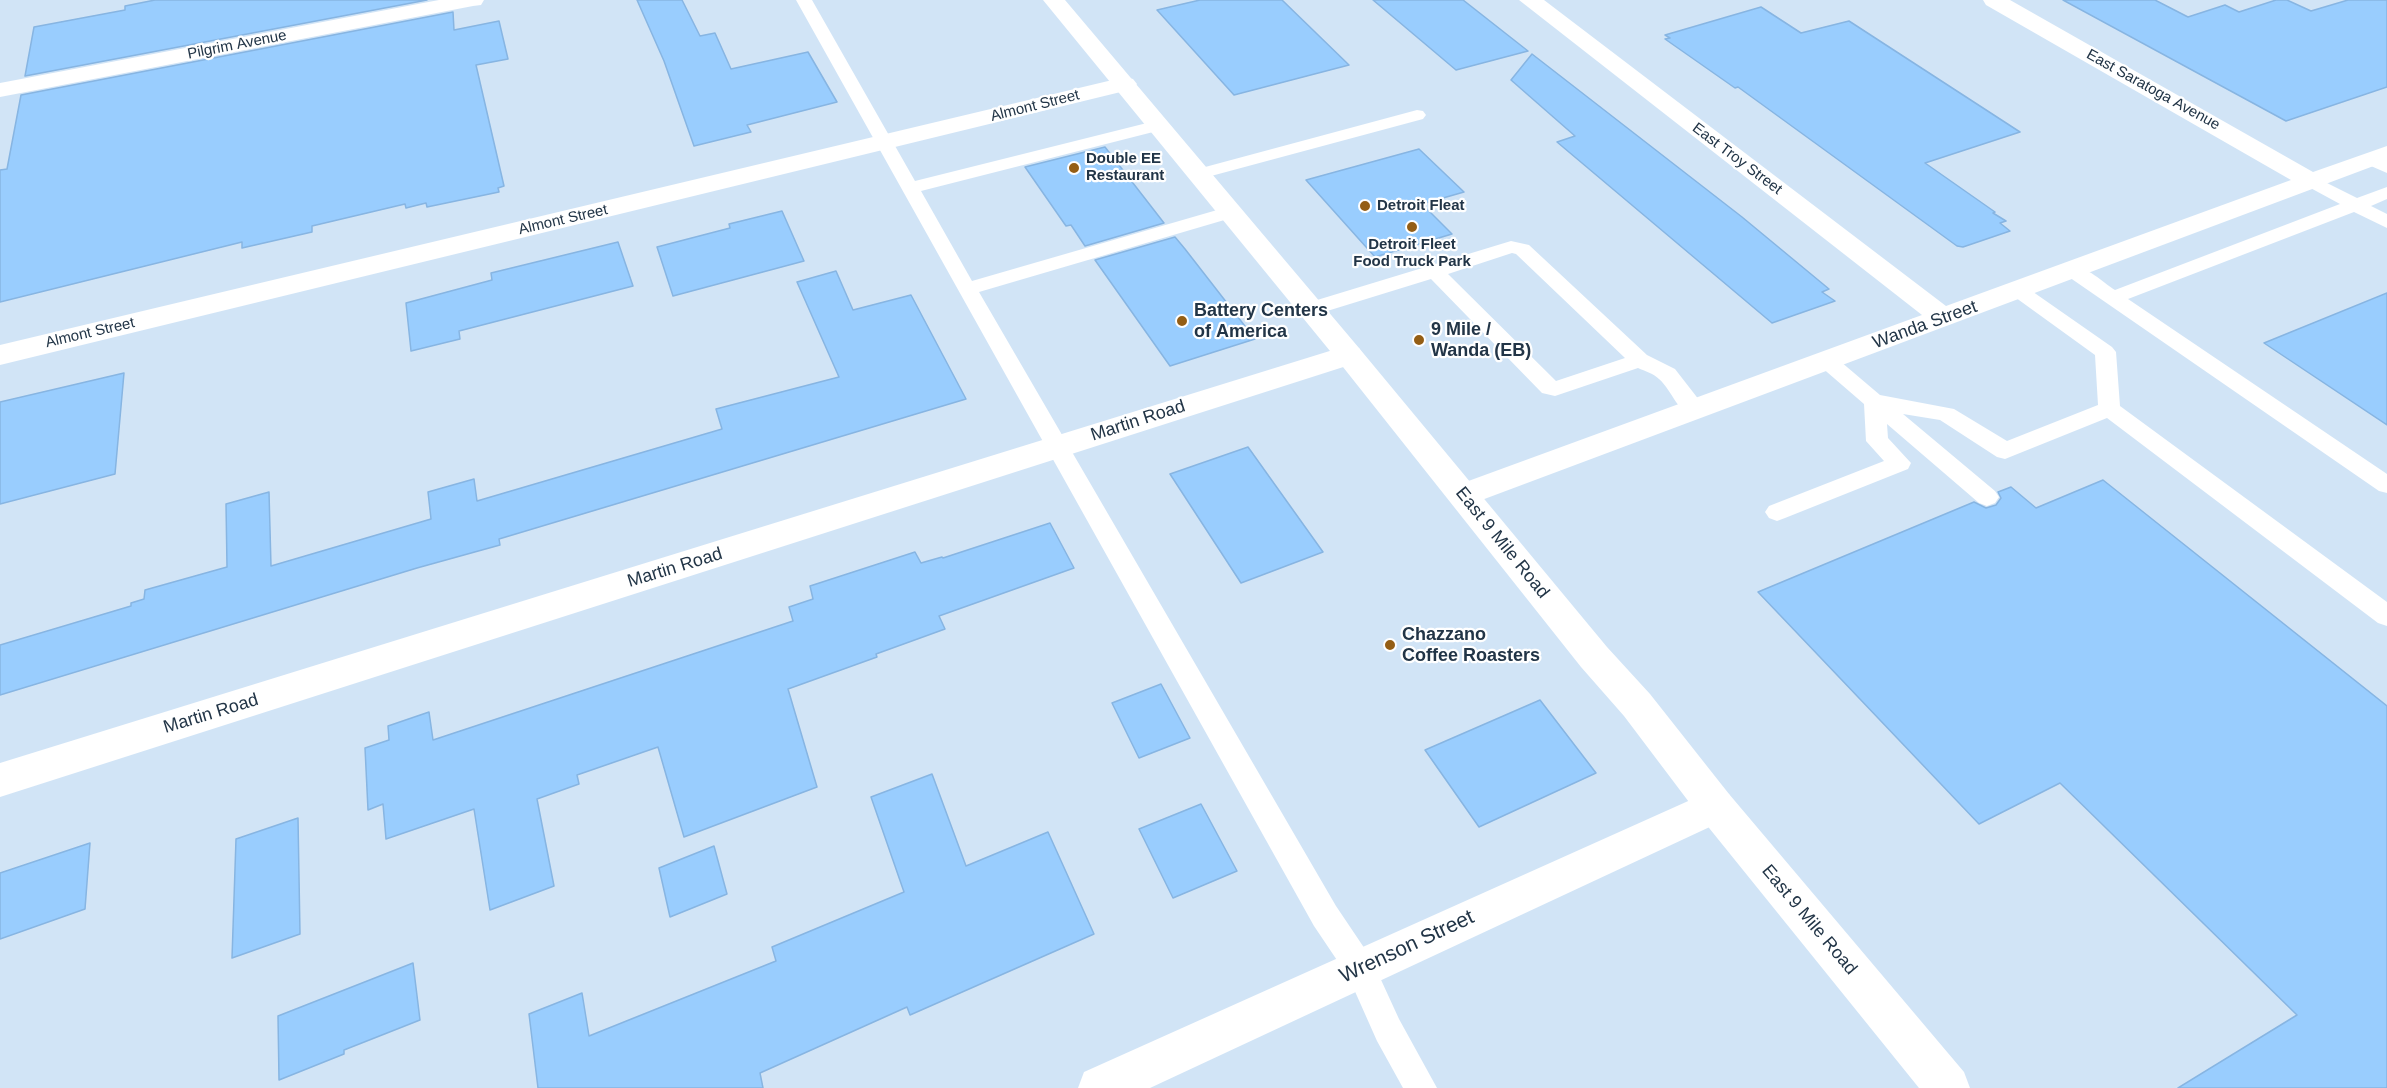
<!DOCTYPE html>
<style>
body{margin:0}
canvas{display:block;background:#d1e4f6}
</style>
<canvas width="2387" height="1088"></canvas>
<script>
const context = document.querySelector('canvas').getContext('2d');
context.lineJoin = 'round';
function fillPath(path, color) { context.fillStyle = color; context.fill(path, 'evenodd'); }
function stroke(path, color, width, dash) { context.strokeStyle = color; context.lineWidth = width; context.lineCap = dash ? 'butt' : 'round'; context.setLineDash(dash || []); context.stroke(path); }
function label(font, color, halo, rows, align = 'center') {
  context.font = font + ' Arial,sans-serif'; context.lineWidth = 4.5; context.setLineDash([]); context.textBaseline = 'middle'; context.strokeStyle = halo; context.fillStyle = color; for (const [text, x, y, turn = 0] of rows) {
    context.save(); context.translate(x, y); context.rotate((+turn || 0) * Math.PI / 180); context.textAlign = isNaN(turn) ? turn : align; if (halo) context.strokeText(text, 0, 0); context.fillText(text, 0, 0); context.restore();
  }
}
const building = new Path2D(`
 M155,0h272l-402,76 9,-49 91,-17v-4z
 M637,0h45l18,36 15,-3 16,36 77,-17 29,50 -90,23 4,7 -57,14 -30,-85z
 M1200,0h82l67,65 -115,30 -77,-85z
 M1373,0h90l65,51 -72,19z
 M2063,0h92l33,17 37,-12 14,7 37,-12h11l24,11 37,-11h39v87l-101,34z
 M1761,7l40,26 48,-12 171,111 -95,31 70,49 -2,1 13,8 -6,2 10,8 -47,16 -6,-1 -219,-159 -3,1 -70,-49 5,-1 -5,-3z
 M453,12l1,18 45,-9 9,38 -32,6 28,121 -6,2 1,4 -72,15 -1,-4 -20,5 -1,-4 -93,22v6l-70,16v-6l-242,60v-132l7,-1 14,-74z
 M1532,54l210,163 87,72 -7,3 13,9 -63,22 -215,-181 18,-6 -64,-56z
 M1105,147l59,76 -79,23 -14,-21 -5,1 -41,-59z
 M1419,149l45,43 -42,12 30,30 -77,23 -69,-77z
 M782,211l22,50 -131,35 -16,-49 73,-19 -1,-4z
 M1175,237l10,12 70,90 -85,27 -75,-106z
 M618,242l15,44 -174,45 1,8 -49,12 -5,-48 86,-23 -1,-7z
 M836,271l17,39 58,-15 55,104 -467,140 1,6 -83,23 -417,127v-50l131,-39v-3l13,-4 1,-9 82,-23 -1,-63 43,-12 2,74 160,-47 -3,-27 46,-13 3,22 245,-72 -6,-20 123,-32 -42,-95z
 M2387,293v132l-123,-82z
 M124,373l-9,101 -115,30v-102z
 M1248,447l75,105 -82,31 -71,-109z
 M2103,480l284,226v382h-209l119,-73 -237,-232 -81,41 -221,-232 216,-90 12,6 10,-3 5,-7 -3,-6 13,-5 25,21z
 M1050,523l24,45 -135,48 6,13 -69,25 1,3 -89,32 29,98 -133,50 -26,-90 -81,28 2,9 -42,15 17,87 -64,24 -16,-101 -88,30 -3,-35 -15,6 -3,-62 24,-8 -1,-14 41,-14 4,28 360,-119 -4,-14 24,-8 -3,-13 105,-34 6,11 21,-6 1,1z
 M1161,684l29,54 -51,20 -27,-55z
 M1540,700l56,73 -117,54 -54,-77z
 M932,774l34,92 82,-34 46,102 -184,81 -3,-8 -147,66 3,15h-225l-9,-74 53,-21 7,43 187,-75 -4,-14 132,-55 -33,-95z
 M1201,804l36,67 -64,27 -34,-69z
 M298,818l2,116 -68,24 4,-119z
 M90,843l-5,66 -85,30v-66z
 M714,846l13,48 -57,23 -11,-49z
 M413,963l7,57 -76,30v4l-65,26 -1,-64z`);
const lane = new Path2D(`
 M796,0h16l103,181 244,-61 6,1 3,4 -3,4 -244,62 51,90 252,-73h14l2,4 -2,4 -259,76 357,614 35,52 28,61 38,69h-34l-26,-47 -28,-63 -35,-52z
 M1417,110l6,1 3,4 -3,4 -223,60 -6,-1 -3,-4 3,-4z
 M2370,154l17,7v12l-23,-10 -3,-4 3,-4z
 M2311,175l46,23 30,-11v12l-16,7 16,8v14l-33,-16 -226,87 259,175v19l-8,-2 -313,-216 -3,-4 3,-4c17,-5 35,14 49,23l225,-86 -35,-19 -3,-4 3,-4z
 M1511,241l18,4 118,110 28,14 28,36 3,5 -3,5c-23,7 -29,-23 -44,-36 -5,-5 -14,-8 -21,-11l-83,28 -13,-3 -111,-114 -120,37 -7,-2 -3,-5 3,-5zM1512,253l4,1 109,104 -69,23 -108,-107z
 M2019,285l7,2 86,60 4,5 4,54 267,196v24l-9,-3 -271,-205 -102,41 -8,-2 -57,-37 -37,-6 92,77 4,6 -4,6 -8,3 -8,-3 -92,-79 1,14 23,25 -3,6 -123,49 -8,3 -8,-3 -4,-6 4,-6 115,-45 -18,-20 -2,-37 -44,-38 -4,-5 4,-5 7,-2 7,2 46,39 74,14 53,32 91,-36 -3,-50 -83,-60 -3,-4 3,-4z`);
const street = new Path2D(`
 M439,0h45l-3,5 -8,1 -473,91v-14z
 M1519,0h25l402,306 345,-126 -305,-175 -3,-5h27l303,172 74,-26v15l-924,346 -11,-4 -5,-8 5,-8 470,-172z
 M1125,77l8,2 4,5 -4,5 -1133,276v-20z
 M1349,345l10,3 4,7 -4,7 -1359,435v-34z
 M1715,789l14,5 5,12 -5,12 -579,270h-72l6,-16z`);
const secondary = new Path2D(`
 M1043,0h22l294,348 248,299 43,47 79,100 235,278 6,16h-51l-218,-270 -77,-102 -43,-49 -242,-305z`);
const markers = [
 [1074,168,6,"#945e15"],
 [1365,206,6,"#945e15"],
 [1412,227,6,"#945e15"],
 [1182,321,6,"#945e15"],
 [1419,340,6,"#945e15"],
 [1390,645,6,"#945e15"]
];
const farStreetnames = [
 ["Pilgrim Avenue",237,45,-11],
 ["East Saratoga Avenue",2153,90,29],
 ["Almont Street",1035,106,-14],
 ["East Troy Street",1737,159,37],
 ["Almont Street",563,220,-13],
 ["Almont Street",90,333,-13]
];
const farPoinames = [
 ["Double EE",1086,159],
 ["Restaurant",1086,176],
 ["Detroit Fleat",1377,206],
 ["Detroit Fleet",1412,245,"center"],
 ["Food Truck Park",1412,262,"center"]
];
const poiNames = [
 ["Battery Centers",1194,311],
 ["of America",1194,332],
 ["9 Mile /",1431,330],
 ["Wanda (EB)",1431,351],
 ["Chazzano",1402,635],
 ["Coffee Roasters",1402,656]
];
const streetNames = [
 ["Wanda Street",1925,325,-20],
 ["Martin Road",1138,421,-18],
 ["East 9 Mile Road",1502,543,51],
 ["Martin Road",675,568,-17],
 ["Martin Road",211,714,-17],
 ["East 9 Mile Road",1809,920,50]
];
const nearStreetnames = [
 ["Wrenson Street",1407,947,-25]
];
fillPath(building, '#99cdfe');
stroke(building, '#87b5e2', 1.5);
fillPath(lane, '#fff');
fillPath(street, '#fff');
fillPath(secondary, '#fff');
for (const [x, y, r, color] of markers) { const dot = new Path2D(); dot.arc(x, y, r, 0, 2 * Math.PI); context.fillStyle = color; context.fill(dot); stroke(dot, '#fff', 2); }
label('15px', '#223547', '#fff', farStreetnames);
label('bold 15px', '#223547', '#fff', farPoinames, 'left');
label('bold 18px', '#223547', '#fff', poiNames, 'left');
label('18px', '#223547', '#fff', streetNames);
label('21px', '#223547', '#fff', nearStreetnames);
</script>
